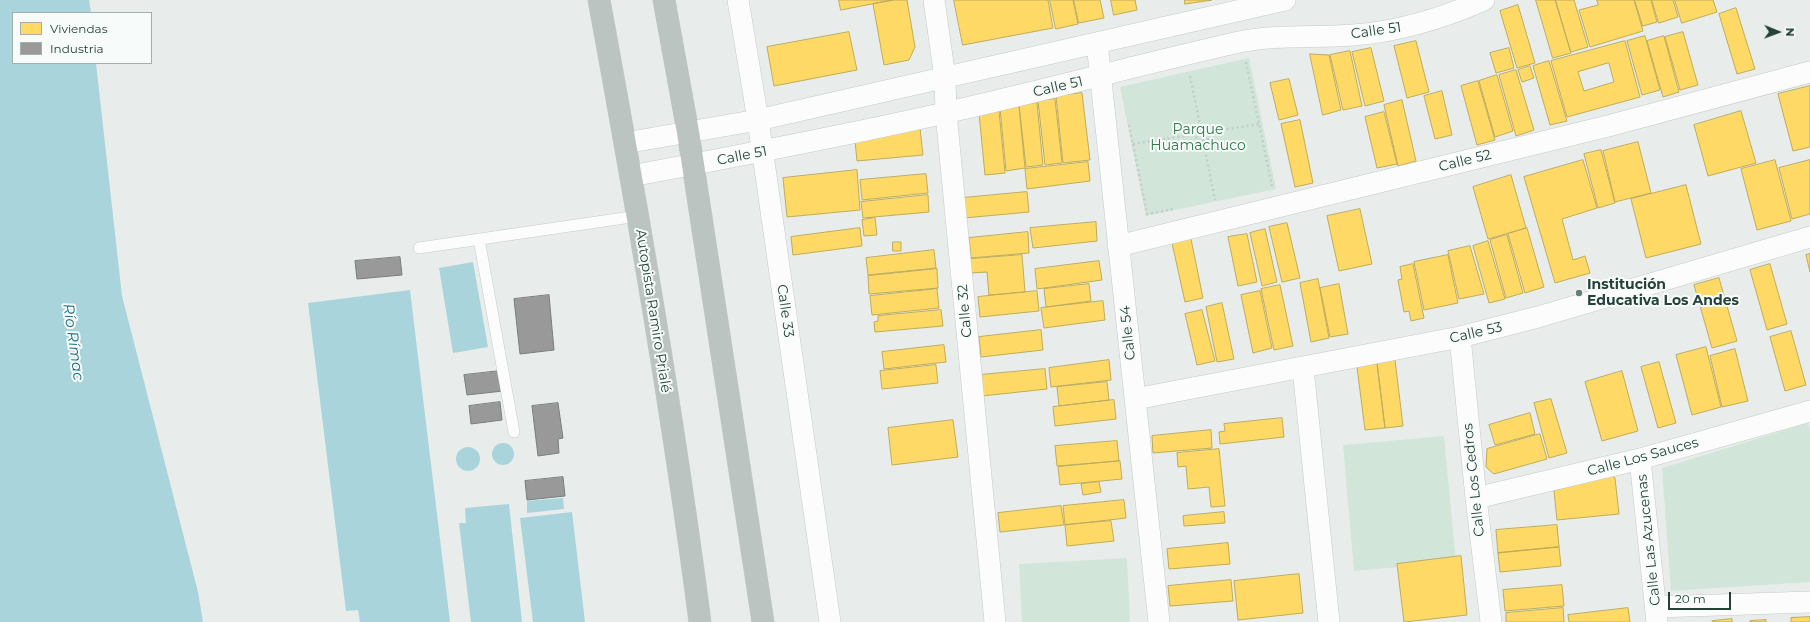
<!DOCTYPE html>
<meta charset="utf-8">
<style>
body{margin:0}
#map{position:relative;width:1810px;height:622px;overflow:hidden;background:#e8edeb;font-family:Montserrat,sans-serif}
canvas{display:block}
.legend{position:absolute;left:12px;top:12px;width:140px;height:52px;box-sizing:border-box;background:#f7fbf9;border:1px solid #a3b1ad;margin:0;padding:5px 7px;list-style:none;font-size:12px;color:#24423a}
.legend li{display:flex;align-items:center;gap:8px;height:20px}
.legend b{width:20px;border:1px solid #a3b1ad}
.north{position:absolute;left:1758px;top:12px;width:40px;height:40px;-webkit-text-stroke:3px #f7fbf9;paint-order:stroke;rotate:91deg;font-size:11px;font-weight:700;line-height:16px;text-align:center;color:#24423a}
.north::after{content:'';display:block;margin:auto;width:14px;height:18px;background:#24423a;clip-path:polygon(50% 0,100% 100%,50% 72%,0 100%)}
.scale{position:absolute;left:1668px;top:592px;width:63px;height:18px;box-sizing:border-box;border:2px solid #24423a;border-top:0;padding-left:5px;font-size:12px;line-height:14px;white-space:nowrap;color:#24423a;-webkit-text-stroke:3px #f7fbf9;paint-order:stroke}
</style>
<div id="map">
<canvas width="1810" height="622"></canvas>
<ul class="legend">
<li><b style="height:11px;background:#ffd966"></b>Viviendas</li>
<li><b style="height:11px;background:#999"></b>Industria</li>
</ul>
<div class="north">N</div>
<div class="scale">20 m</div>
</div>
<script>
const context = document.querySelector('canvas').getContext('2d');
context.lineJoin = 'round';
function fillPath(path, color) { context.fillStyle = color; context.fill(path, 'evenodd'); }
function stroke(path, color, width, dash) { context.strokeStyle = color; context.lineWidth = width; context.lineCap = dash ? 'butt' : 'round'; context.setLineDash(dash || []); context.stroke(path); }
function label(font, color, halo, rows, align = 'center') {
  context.font = font + ' Montserrat,sans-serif'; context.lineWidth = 4; context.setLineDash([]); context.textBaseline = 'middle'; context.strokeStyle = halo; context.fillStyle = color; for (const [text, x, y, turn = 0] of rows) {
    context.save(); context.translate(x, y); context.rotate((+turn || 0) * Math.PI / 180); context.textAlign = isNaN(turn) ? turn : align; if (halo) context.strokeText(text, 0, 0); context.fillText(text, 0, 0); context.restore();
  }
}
const green = new Path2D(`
 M1249,58l27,131 -130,27 -26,-129z
 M1808,423l2,8v151l-139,9 -9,-123z
 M1444,436l12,126 -102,9 -11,-126z
 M1127,558l3,64h-108l-3,-58z`);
const water = new Path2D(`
 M0,0h89l2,13h-78v50h83l26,233 76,296 5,30h-203z
 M473,262l15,85 -35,6 -14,-85z
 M410,290l40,332h-90l-2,-12 -12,1 -38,-308z
 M492 454a11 11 0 1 1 22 0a11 11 0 1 1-22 0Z
 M456 459a12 12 0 1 1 24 0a12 12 0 1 1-24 0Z
 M563,498l1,11 -37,4v-12z
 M509,504l13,118h-51l-12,-99h7l-1,-15z
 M572,512l13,110h-52l-13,-104z`);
const homes = new Path2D(`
 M839,0h53l-51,10z
 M895,0h12l8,47 -6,13 -25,5 -11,-61z
 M954,0h94l5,28 -90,17z
 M1050,0h23l5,24 -22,5z
 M1074,0h26l4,18 -25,5z
 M1111,0h24l2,10 -23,5z
 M1185,0h27l-27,4z
 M1536,0h19l16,53 -18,5z
 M1556,0h18l14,47 -17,5z
 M1597,0h37l9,31 -53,16 -11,-37 19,-5z
 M1635,0h16l6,22 -14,4z
 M1652,0h21l5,17 -19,6z
 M1675,0h38l4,12 -35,11z
 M1518,5l17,58 -18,5 -17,-57z
 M1736,8l19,61 -18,5 -18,-60z
 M849,32l8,38 -83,16 -7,-39z
 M1683,32l15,53 -18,5 -15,-53z
 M1645,36l15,54 -18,5 -15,-54z
 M1664,36l15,56 -16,5 -16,-56z
 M1416,41l13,51 -22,6 -13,-52z
 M1625,41l15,56 -73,20 -16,-56zM1609,63l5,19 -30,9 -6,-19z
 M1371,48l13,53 -19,5 -13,-54z
 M1509,48l5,20 -18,5 -6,-20z
 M1350,51l12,55 -19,4 -13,-55z
 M1310,54l19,1 12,55 -18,5z
 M1549,61l18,60 -17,4 -17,-59z
 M1530,66l4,12 -12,4 -4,-12z
 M1516,70l18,60 -18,6 -17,-61z
 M1497,75l16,56 -18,6 -16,-56z
 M1289,79l9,36 -19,5 -9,-37z
 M1478,81l17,59 -18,5 -16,-59z
 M1810,86v61l-17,4 -15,-57z
 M1442,91l10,44 -17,4 -11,-43z
 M1082,93l8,67 -27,3 -7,-67z
 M1055,99l7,64 -17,2 -7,-64z
 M1402,100l14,61 -18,5 -14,-61z
 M1037,103l6,62 -17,2 -7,-62z
 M1019,106l6,62 -19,3 -6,-63z
 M999,111l6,62 -20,2 -6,-62z
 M1741,111l15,52 -48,13 -14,-51z
 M1384,112l13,52 -20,4 -12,-51z
 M1300,120l13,63 -18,4 -14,-63z
 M920,128l3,27 -66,6 -2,-20z
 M1638,142l13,51 -36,9 -12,-51z
 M1601,150l14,53 -17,5 -14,-54z
 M1583,160l14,48 -35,11 11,41 12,-4 5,17 -35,10 -31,-106z
 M1775,160l16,61 -34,9 -16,-61z
 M1810,160v54l-18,5 -13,-51z
 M1088,162l2,19 -63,8 -2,-20z
 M857,170l3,40 -73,7 -4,-39z
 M926,174l2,19 -66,7 -2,-20z
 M1511,175l15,53 -38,11 -15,-52z
 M1686,185l15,59 -55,14 -15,-59z
 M1027,192l2,20 -65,6 -2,-20z
 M928,195l1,17 -66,6 -2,-16z
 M1360,209l12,55 -33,7 -12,-55z
 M875,218l2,17 -13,1 -2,-16z
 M1096,222l1,19 -64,7 -3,-20z
 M1287,223l13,55 -18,4 -13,-55z
 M860,228l2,18 -69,9 -2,-18z
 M1527,228l17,59 -19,6 -17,-59z
 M1265,229l12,53 -15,4 -12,-53z
 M1028,232l1,21 -58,5 -2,-20z
 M1247,234l10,48 -19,4 -10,-49z
 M1507,235l16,58 -17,5 -16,-58z
 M1191,239l12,59 -18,4 -13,-59z
 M1488,241l17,58 -16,4 -16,-57z
 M893,242h8v9h-8z
 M1470,246l14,48 -25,5 -11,-48z
 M934,250l2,18 -68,7 -2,-17z
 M1810,254v18l-4,-17z
 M1022,255l3,37 -36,3 -2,-23 -16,1 -1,-14z
 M1448,255l10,48 -34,7 -10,-48z
 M1099,261l3,19 -65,9 -2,-20z
 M1413,264l11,54 -13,3 -2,-10 -5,1 -6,-32 4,-1 -2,-12z
 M1770,264l17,60 -20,6 -17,-60z
 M937,269l1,19 -69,6 -1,-18z
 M1719,278l18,63 -25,7 -18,-63z
 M1318,279l11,59 -18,4 -11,-59z
 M1089,284l2,17 -45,6 -2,-18z
 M1339,284l9,50 -18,3 -10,-49z
 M1280,285l13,61 -19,4 -13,-61z
 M937,289l2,19 -67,7 -2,-19z
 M1037,291l2,20 -59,6 -2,-20z
 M1260,291l12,57 -19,5 -12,-58z
 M1103,301l2,19 -61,8 -3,-20z
 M1222,303l12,56 -17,3 -11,-55z
 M941,310l2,16 -68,6 -1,-10 4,-1v-5z
 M1202,310l13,51 -18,4 -12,-51z
 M1041,330l2,20 -62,7 -2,-20z
 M1791,331l15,54 -21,6 -15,-54z
 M944,345l2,17 -62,7 -2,-17z
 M1706,347l15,60 -29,8 -16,-60z
 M1735,349l13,52 -26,6 -12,-51z
 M1109,360l2,20 -60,7 -2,-19z
 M1395,360l8,66 -18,2 -8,-66z
 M1659,362l17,61 -18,5 -17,-61z
 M1377,364l8,64 -20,2 -8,-63z
 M936,365l2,18 -56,6 -2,-18z
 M1045,369l2,20 -65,7 -2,-21z
 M1622,371l16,60 -36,10 -17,-59z
 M1107,382l2,18 -50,6 -2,-19z
 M1551,399l16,54 -18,5 -15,-55z
 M1114,400l2,19 -61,7 -2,-19z
 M1530,413l5,21 -40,11 -6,-20z
 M1282,418l2,19 -64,7 -1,-12 6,-1 -1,-7z
 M953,420l5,37 -66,8 -4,-37z
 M1211,430l1,18 -59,5 -1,-17z
 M1540,434l7,25 -53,15 -8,-7 1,-18z
 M1117,441l2,20 -62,5 -2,-20z
 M1219,449l6,57 -14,1 -2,-20 -21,2 -2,-23 -8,1 -1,-14z
 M1120,461l2,18 -62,6 -2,-18z
 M1610,474l5,4 4,36 -62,6 -3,-29z
 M1099,482l2,10 -18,3 -2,-11z
 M1124,500l2,18 -61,7 -2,-19z
 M1061,506l3,19 -64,7 -2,-19z
 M1224,512l1,11 -41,3 -1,-10z
 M1111,521l3,20 -47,5 -2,-21z
 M1557,525l2,22 -61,6 -2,-23z
 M1228,543l2,21 -61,5 -2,-20z
 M1559,547l2,19 -61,6 -2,-19z
 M1461,556l6,59 -63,7 -7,-58z
 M1299,574l4,39 -65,7 -4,-39z
 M1231,580l2,21 -63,5 -2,-20z
 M1562,585l2,21 -59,5 -2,-21z
 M1563,608l1,14h-58v-9z
 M1628,608l2,14h-61l-1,-7z
 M1810,617v5h-19v-4z
 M1732,619v3h-19l-1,-1z
 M1766,620v2h-16v-1z`);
const industry = new Path2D(`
 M400,257l2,18 -45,4 -2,-18z
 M549,295l5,55 -34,4 -6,-55z
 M500,371l3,20 -36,4 -3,-20z
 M500,402l2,18 -31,4 -2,-18z
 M558,403l5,35 -5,1 1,14 -21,3 -6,-50z
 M563,477l2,19 -38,4 -2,-19z`);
const path = new Path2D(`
 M1246,62l26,124
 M1190,76l11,54
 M1129,125l18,89 26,-5
 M1206,128l2,11 -11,2 -2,-10z
 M1207,132l52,-8
 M1203,140l12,60
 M1133,144l63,-10`);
const lane = new Path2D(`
 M479,239l35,193
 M419,248l219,-32`);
const street = new Path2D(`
 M738,0l20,120 72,502
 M934,0l11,78 1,35 49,509
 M1097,43l62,579
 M625,143l133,-23 527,-120
 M631,176c107,-20 213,-40 318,-64 97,-22 193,-48 290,-70 37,-8 77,-4 114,-7 45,-3 90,-17 131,-35
 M1118,246l490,-120 202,-54
 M1460,337l16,161 15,124
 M1303,368l26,254
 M1135,399l325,-62 78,-20 272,-80
 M1640,459l17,163
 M1476,498l164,-39 170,-48
 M1656,607l154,-5`);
const highway = new Path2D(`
 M599,0c38,207 74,414 101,622
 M664,0l24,132 75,490`);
const markers = [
 [1579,293,4,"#697e78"]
];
const streetNames = [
 ["Calle 51",1376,31,-8],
 ["Calle 51",1058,87,-13],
 ["Calle 51",742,156,-11],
 ["Calle 52",1465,161,-14],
 ["Autopista Ramiro Prialé",653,311,81],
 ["Calle 33",785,311,82],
 ["Calle 32",965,311,-95],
 ["Calle 54",1128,333,-96],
 ["Calle 53",1476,333,-13],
 ["Calle Los Sauces",1643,457,-15],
 ["Calle Los Cedros",1474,480,-96],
 ["Calle Las Azucenas",1649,540,-96]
];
const parkNames = [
 ["Parque",1198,130],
 ["Huamachuco",1198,146]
];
const poiNames = [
 ["Institución",1587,285],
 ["Educativa Los Andes",1587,301]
];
const waterNames = [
 ["Río Rímac",73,342,82]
];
fillPath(green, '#d1e6d8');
fillPath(water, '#a9d4db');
fillPath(homes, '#ffd966');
stroke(homes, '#bdac59', 1);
fillPath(industry, '#999');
stroke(industry, '#767f7c', 1);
stroke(lane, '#c5cac8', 12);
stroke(street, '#c5cac8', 22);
stroke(highway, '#c3ccc9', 23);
stroke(path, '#c3ccca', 2.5, [2, 3]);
stroke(lane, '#fcfcfc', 11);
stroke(street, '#fcfcfc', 21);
stroke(highway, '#bcc4c2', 22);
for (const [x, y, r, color] of markers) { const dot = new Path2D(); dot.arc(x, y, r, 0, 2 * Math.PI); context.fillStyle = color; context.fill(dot); stroke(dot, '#f7fbf9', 1.5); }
label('14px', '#24423a', '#f7fbf9', streetNames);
label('14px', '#2d7a4b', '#f7fbf9', parkNames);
label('bold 14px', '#24423a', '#f7fbf9', poiNames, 'left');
label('italic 15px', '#1c6f80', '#f7fbf9', waterNames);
</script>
